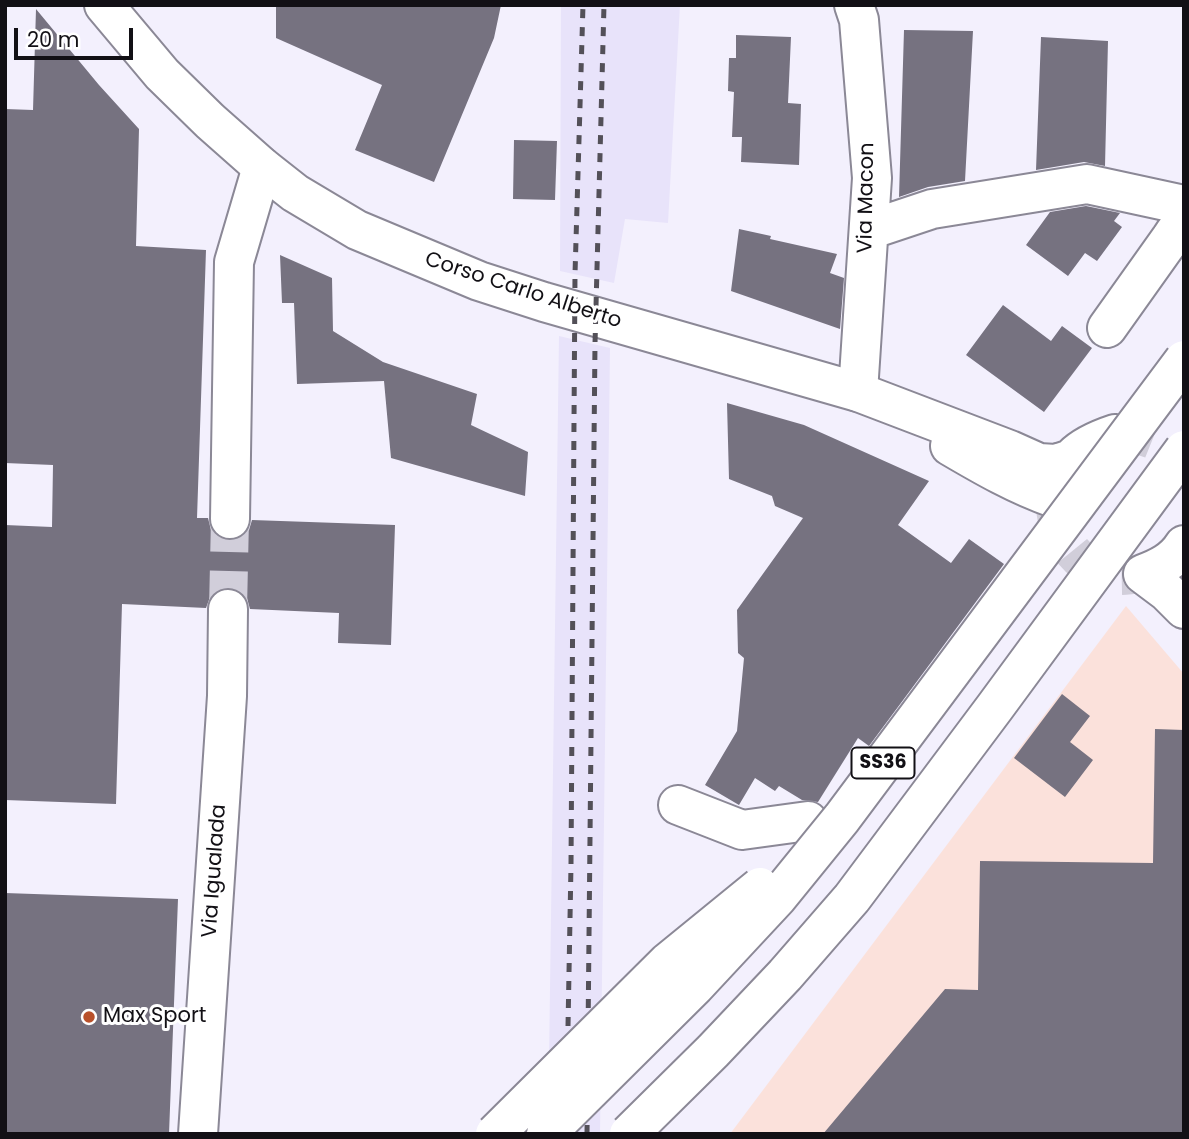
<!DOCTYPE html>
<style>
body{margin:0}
#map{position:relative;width:1189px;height:1139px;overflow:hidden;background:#f3f0fd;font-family:Poppins,sans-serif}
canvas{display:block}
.frame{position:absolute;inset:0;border:7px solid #121015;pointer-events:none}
.scale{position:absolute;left:14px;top:28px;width:119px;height:32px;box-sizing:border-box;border:4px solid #121015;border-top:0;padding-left:9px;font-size:21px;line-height:24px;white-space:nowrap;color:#121015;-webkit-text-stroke:5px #fff;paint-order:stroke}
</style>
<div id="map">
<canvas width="1189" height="1139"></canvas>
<div class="frame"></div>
<div class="scale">20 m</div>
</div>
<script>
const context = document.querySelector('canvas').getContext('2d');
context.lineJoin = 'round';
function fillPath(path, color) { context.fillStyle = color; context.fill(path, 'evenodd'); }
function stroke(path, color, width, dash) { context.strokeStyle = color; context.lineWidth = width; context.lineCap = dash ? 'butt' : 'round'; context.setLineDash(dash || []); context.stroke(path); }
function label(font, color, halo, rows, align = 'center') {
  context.font = font + ' Poppins,sans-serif'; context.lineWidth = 6; context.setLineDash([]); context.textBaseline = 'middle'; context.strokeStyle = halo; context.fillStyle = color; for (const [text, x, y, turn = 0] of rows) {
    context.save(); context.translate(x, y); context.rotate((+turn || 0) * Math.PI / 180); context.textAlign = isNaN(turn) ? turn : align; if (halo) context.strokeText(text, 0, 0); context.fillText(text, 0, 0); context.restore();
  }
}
const built = new Path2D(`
 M561,5h119l-12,218 -43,-4 -11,64 -54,-12z
 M559,336l51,12 -10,786h-52z`);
const industrial = new Path2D(`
 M1126,606l58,68v460h-454z`);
const building = new Path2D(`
 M276,5h225l-7,33 -60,144 -79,-32 27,-65 -106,-47z
 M36,9l63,76 40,44 -3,117 70,4 -9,268h11l3,12 7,7 11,4 12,-3 8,-8 3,-10 143,5 -4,120 -53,-2 1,-30 -89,-4 -3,-11 -8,-8 -10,-3 -12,3 -7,7 -4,11 -84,-4 -6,200 -111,-4v-275l47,2 1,-62 -48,-2v-354l28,1z
 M904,30l69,1 -8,150 -37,6 -29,10z
 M736,35l55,2 -3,66 13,1 -2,61 -58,-3 1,-25h-10l2,-45 -6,-1 1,-33h7z
 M1041,37l67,4 -3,125 -21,-4 -48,8z
 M514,140l43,1 -2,59 -42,-1z
 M1086,206l34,7 -6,8 8,6 -25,34 -12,-8 -17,23 -42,-31 24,-33z
 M739,229l32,7 -1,3 67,15 -7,19 14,5 -4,51 -109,-38z
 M280,255l52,23 1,53 50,31 94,32 -6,31 57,27 -3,44 -134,-38 -7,-77 -87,3 -3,-81h-12z
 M1003,305l48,36 11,-15 30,22 -48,64 -78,-57z
 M727,403l77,22 125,56 -31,44 53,38 18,-24 35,25 -135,182 -11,-8 -40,64 -16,-2 -23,-14 -4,5 -20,-13 -16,27 -34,-20 32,-54 7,-73 -6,-5 -1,-43 66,-92 -28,-12 -3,-10 -43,-17z
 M1062,694l28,22 -20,26 23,18 -28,37 -51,-39z
 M1155,729l29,1v404h-361l122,-145 33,1 2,-129 173,2z
 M5,893l173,6 -9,235h-164z`);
const minorTunnel = new Path2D(`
 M228,609l2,-90`);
const majorTunnel = new Path2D(`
 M1115,434c30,0 49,6 69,31
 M1054,498c1,39 24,74 66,78 7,0 15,-1 23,-2`);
const minor = new Path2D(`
 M854,5l5,15 13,158 -14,214
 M869,230l63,-21 155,-25 97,21
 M1107,328l64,-90 4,-6 9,-3
 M230,519l4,-257 28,-95
 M678,805l64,25 66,-9
 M198,1134l29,-438 1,-87`);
const major = new Path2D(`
 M104,5l58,69 48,47 52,46 33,26 62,37 122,51 65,21 314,90 152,58 29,13 17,1 15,-5
 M950,446c34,20 67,39 104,52 10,-39 22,-51 61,-64
 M1143,574l24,18 17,17
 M1143,574c16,-6 31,-13 41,-29`);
const rail = new Path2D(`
 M566,1134l5,-269 4,-591 8,-269
 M587,1134l8,-790 9,-339`);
const highwayBridge = new Path2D(`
 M495,1134l173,-172 92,-75
 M546,1134l149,-148 82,-88 65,-80 342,-458
 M629,1134l84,-83 72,-76 67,-77 143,-191 189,-257`);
const markers = [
 [89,1017,7,"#b9512b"]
];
const shields = [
 [883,763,63]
];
const shieldNames = [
 ["SS36",883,763]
];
const streetNames = [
 ["Via Macon",867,198,-89],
 ["Corso Carlo Alberto",523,291,18],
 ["Via Igualada",215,871,-86]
];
const poiNames = [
 ["Max Sport",103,1017]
];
fillPath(built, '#e8e3fa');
fillPath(industrial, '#fbe1db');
fillPath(building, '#767280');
stroke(minorTunnel, '#d1ceda', 38, [38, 19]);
stroke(majorTunnel, '#d1ceda', 38, [38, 19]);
stroke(minor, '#8b8896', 42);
stroke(major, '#8b8896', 42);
stroke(minor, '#fff', 38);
stroke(major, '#fff', 38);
stroke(rail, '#535058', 5, [9, 9]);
stroke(highwayBridge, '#8b8896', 42, []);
stroke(highwayBridge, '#fff', 38);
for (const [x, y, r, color] of markers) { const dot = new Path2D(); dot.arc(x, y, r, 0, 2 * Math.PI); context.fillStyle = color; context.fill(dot); stroke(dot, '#fff', 2.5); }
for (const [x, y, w] of shields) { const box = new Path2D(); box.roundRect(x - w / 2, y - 15.5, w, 31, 5); context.fillStyle = '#fff'; context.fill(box); stroke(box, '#121015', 2); }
label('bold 19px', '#121015', null, shieldNames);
label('21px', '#121015', '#fff', streetNames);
label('21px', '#121015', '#fff', poiNames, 'left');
</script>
